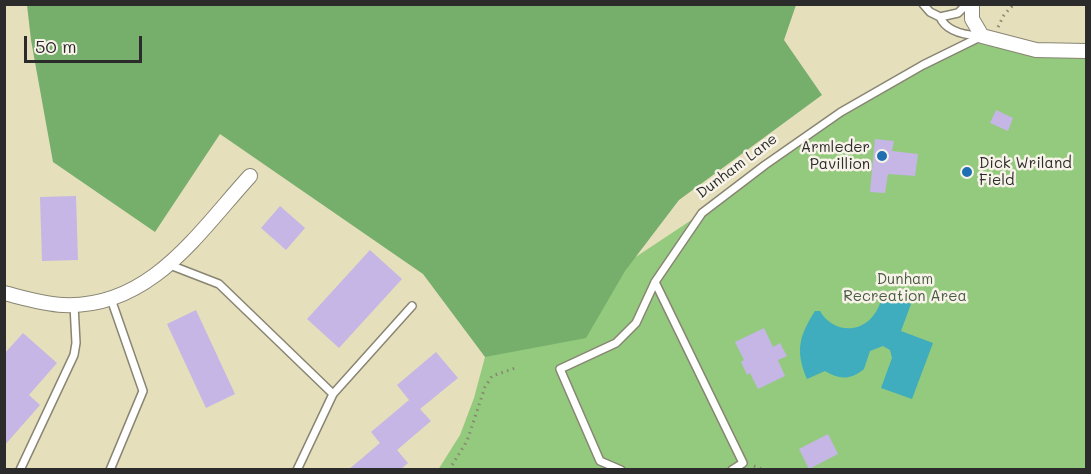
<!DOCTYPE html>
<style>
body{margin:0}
#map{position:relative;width:1091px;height:474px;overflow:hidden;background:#e6dfbb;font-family:Mali,sans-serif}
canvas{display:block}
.frame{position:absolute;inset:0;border:6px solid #2b2b2b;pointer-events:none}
.scale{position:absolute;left:24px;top:36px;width:118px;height:27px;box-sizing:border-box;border:3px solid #2b2b2b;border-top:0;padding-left:8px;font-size:18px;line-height:21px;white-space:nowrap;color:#2b2b2b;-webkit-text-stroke:4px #f7f3e8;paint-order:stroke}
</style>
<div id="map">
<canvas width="1091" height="474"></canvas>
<div class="frame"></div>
<div class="scale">50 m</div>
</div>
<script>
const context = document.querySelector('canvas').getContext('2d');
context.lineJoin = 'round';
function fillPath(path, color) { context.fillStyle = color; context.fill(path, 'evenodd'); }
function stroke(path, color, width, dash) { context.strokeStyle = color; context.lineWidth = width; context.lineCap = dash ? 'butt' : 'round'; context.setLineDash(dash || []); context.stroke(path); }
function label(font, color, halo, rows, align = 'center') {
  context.font = font + ' Mali,sans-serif'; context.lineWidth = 5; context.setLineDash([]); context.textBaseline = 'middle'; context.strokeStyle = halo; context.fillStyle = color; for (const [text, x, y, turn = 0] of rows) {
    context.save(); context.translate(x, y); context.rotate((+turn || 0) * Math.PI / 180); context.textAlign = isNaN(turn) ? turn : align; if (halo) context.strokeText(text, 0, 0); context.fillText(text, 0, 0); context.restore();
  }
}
const green = new Path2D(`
 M982,36l104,15v418l-648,1 22,-35 14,-37 11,-41 217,-144 139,-101z`);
const forest = new Path2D(`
 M27,5h769l-12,35 38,55 -143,105 -54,71 -39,67 -101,19 -62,-83 -203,-140 -65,98 -102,-70 -22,-122z`);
const water = new Path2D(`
 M883,294l28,10 -10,27 32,12 -21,56 -31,-11 11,-30 -2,-8 -7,-4 -13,5 -6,18c-13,11 -25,11 -39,2l-18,8c-12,-28 -8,-43 8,-68h5c11,20 38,24 53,5 5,-6 8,-14 10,-22z`);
const building = new Path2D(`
 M996,110l17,8 -5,13 -18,-8z
 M875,139l19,2 -2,10 26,3 -3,22 -27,-2 -3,19 -15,-1z
 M76,196l2,64 -36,1 -2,-64z
 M280,206l25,22 -19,22 -25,-22z
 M370,250l32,29 -63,69 -32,-29z
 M196,310l39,84 -29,14 -39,-84z
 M764,328l9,19 7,-4 7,13 -9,4 7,16 -27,13 -8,-16 -3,2 -6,-13 3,-2 -9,-18z
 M23,333l34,30 -28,32 11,10 -36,41v-92z
 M436,352l22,26 -38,31 11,12 -34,29 11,13 -8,7h-52l32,-27 -9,-11 38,-32 -12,-15z
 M828,434l10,20 -29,15 -10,-20z`);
const path = new Path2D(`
 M998,27l6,-12 10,-11
 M754,466l10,4
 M449,470l18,-29 18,-54 7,-11 26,-9`);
const service = new Path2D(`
 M923,4l7,8 10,5c6,15 25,18 39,19
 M940,17l18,-4 9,-9
 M170,265l49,19 114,110
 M655,282l88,181 -11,7
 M20,470l54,-115 2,-12 -2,-38
 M110,470l33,-79 -32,-92
 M297,470l36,-76 79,-88
 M621,470l-21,-9 -40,-92 56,-26 20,-20 19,-41 47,-69 63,-48 76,-53 82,-47 59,-29`);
const minor = new Path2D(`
 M972,4v15l10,17 54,14 50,1
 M4,293c20,5 40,11 59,12 87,4 135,-72 187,-129`);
const markers = [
 [882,156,6,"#1f6fb2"],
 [967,172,6,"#1f6fb2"]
];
const poiNames = [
 ["Armleder",870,147],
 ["Pavillion",870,164],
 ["Dick Wriland",979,163,"left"],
 ["Field",979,180,"left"]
];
const streetNames = [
 ["Dunham Lane",737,166,-37]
];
const parkNames = [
 ["Dunham",905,279],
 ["Recreation Area",905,296]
];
fillPath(green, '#93ca7d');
fillPath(forest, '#76ae6c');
fillPath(water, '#3fadbd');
fillPath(building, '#c5b6e5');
stroke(service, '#888573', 10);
stroke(minor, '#888573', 16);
stroke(path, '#888573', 3, [1.5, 4.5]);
stroke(service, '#fff', 7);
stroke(minor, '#fff', 14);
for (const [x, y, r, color] of markers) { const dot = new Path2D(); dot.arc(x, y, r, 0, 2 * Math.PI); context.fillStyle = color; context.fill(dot); stroke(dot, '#f7f3e8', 2); }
label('15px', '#2b2b2b', '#f7f3e8', poiNames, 'right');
label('15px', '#2b2b2b', '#f7f3e8', streetNames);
label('15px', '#4a5b44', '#f7f3e8', parkNames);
</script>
